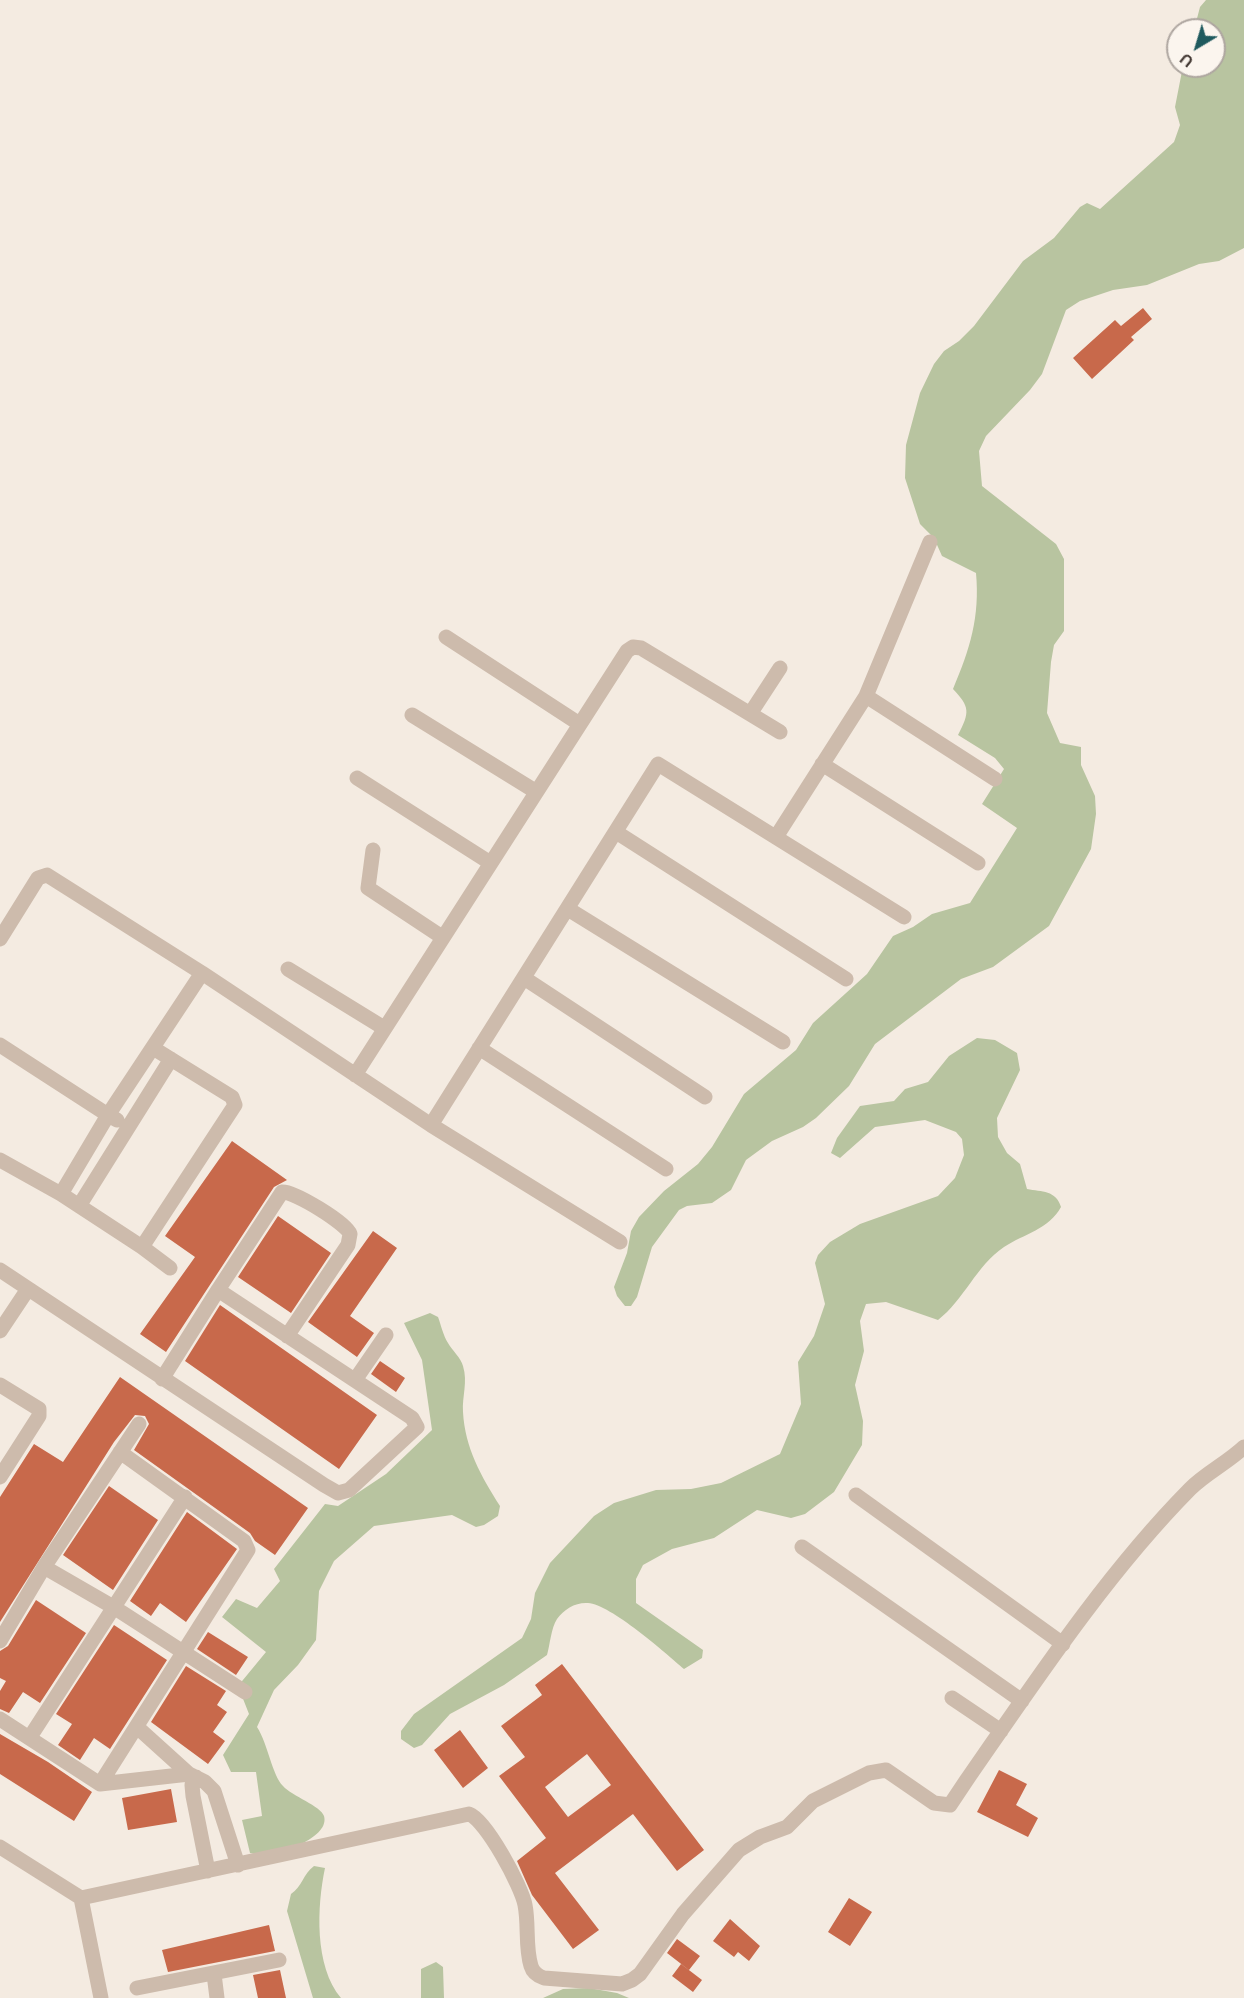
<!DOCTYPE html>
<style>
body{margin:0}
#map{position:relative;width:1244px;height:1998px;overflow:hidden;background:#f4ebe1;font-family:Lato,sans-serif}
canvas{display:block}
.north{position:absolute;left:1166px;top:18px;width:60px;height:60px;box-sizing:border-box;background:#fbf5ee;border:2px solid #aea6a0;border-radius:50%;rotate:218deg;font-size:16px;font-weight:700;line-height:24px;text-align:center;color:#3b302b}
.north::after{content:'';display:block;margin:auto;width:21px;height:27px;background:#1f5a5e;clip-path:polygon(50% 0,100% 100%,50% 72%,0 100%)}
</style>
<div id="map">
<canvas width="1244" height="1998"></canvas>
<div class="north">U</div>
</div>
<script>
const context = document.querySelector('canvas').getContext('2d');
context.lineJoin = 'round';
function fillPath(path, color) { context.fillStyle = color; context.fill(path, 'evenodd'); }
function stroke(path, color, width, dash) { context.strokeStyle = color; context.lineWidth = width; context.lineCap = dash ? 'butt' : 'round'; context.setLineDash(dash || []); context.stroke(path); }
const green = new Path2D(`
 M1206,0h38v248l-25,13 -20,3 -52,21 -34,5 -33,11 -14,9 -24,64 -12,16 -44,46 -7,15 3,35 74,58 8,15v72l-10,14 -3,17 -4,51 13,30 21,4v18l14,31 1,18 -5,35 -42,77 -56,41 -32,12 -86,65 -26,42 -33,32 -13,9 -31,14 -26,19 -15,30 -19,13 -25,3 -8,4 -27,37 -15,50 -6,9h-6l-8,-10 -3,-9 13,-34 4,-22 8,-14 25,-26 34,-27 14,-17 32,-53 52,-44 17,-27 54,-49 26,-38 20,-9 19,-13 38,-11 47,-75 -35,-24 22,-35 -9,-11 -37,-23c12,-23 12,-28 -5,-46 17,-40 27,-72 23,-116l-34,-17 -8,-18 -14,-14 -15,-46 1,-33 14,-52 14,-29 10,-13 15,-10 15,-15 49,-65 31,-23 26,-31 7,-4 13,6 74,-67 6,-17 -5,-18 8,-41h31v-36h-20l6,-23z
 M977,1038l18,2 22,13 3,17 -23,48 1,19 9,16 13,11 7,25c15,3 29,1 34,18 -12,22 -37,27 -57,40 -28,19 -40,53 -66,73l-52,-18 -20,2 -6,17 4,30 -9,34 8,36 -1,24 -28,47 -29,22 -14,4 -34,-8 -43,28 -42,11 -29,16 -7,14v24l67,47 -1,8 -18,11c-17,-15 -74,-65 -96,-66 -12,-1 -24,6 -31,16 -6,9 -7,26 -10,36l-43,30 -54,29 -28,31 -8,3 -13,-9v-8l13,-17 108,-76 9,-19 4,-26 15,-30 44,-47 20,-13 42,-13 35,-1 30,-6 59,-29 21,-50 -3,-42 16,-26 11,-32 -10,-41 3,-8 12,-13 30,-18 78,-28 17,-18 9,-23 -2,-16 -6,-7 -31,-12 -50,7 -35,31 -9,-5 6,-15 23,-32 34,-5 11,-12 23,-7 21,-26z
 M430,1313l8,4c3,8 5,18 10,26 4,7 13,15 15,23 5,16 -1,30 0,46 2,36 18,64 37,94l-2,10 -14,9 -8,2 -24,-12 -78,11 -40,35 -15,30 -3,49 -18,25 -24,25 -17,37c11,17 15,48 26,59 9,10 38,20 41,30 6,21 -40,36 -55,40 -6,1 -13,-2 -19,-3l-8,-33 20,-4 -6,-44h-25l-8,-17 26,-41 -11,-28 28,-34 -44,-35 14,-18 21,9 23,-27 -6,-12 51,-65 13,2 48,-32 46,-44 -10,-70 -18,-37z
 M314,1866l11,2c-8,38 -11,98 16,130h-28l-26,-87 4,-17c11,-7 12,-20 23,-28z
 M436,1962l7,5 1,31h-23v-29z
 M589,1988l28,5 12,5h-86l20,-9z`);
const building = new Path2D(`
 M1143,308l9,11 -21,18 3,3 -42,39 -19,-21 42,-38 6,6z
 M232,1141l55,39 -13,7 -108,165 -26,-18 55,-77 -30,-21z
 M278,1216l53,37 -40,60 -53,-36z
 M373,1231l24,17 -47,68 24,17 -17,24 -49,-35z
 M220,1305l157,110 -38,54 -154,-108z
 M380,1361l25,17 -9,14 -25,-18z
 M120,1377l188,131 -33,47 -20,-14 -5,-8 -116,-83 15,-26 -4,-8 -10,-1 -21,27 -114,180v-125l34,-53 29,18z
 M109,1486l49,34 -45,70 -50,-35z
 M187,1512l50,37 -51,73 -26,-19 -9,13 -21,-15z
 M36,1600l50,33 -46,70 -17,-11 -14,21 -9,-4v-18l6,-10 -6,-3v-27l8,-5z
 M114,1625l53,35 -57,89 -16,-11 -14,22 -22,-15 14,-21 -16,-10z
 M208,1632l40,25 -12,18 -39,-26z
 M562,1664l142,186 -27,21 -44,-57 -78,59 44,57 -26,19 -41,-54 -15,-34 29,-23 -47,-62 26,-19 -24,-31 41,-31 -7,-10zM587,1754l24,31 -43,32 -23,-30z
 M186,1666l40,25 -9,14 10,7 -14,20 12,9 -17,23 -57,-42z
 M460,1730l28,38 -25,20 -29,-38z
 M0,1734l48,28 44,30 -18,29 -74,-47z
 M999,1770l28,14 -11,21 22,13 -10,19 -51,-25z
 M171,1789l6,33 -49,8 -6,-32z
 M849,1898l23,14 -22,34 -22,-14z
 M730,1919l30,27 -11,15 -11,-9 -4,5 -21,-16z
 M269,1925l6,26 -107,21 -6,-22z
 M677,1939l23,17 -11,14 -22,-17z
 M681,1964l21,16 -9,12 -21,-16z
 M280,1970l6,28h-28l-5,-23z`);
const minor = new Path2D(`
 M446,637l132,86
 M866,696l64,-154
 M750,714l30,-46
 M412,715l123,76
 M822,764l156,99
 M357,778l132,84
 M616,832l230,147
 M776,837l90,-141 129,83
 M373,850l-5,38 74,49
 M568,909l215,133
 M0,939l33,-53 5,-8 9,-3 155,98 229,152 227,-361 246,153
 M288,969l96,59
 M524,978l181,119
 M0,1045l108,70 94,-142
 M479,1048l187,121
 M355,1075l272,-424 6,-4 8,1 139,84
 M431,1125l189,117
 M0,1160l61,34 81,53 93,-142 -3,-8 -79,-49
 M61,1194l47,-79 9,5
 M79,1206l92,-147
 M142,1247l28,21
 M0,1270l324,215 14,8 11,-3 68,-63 -5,-9 -194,-128 -56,89
 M218,1290l64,-98c12,-1 64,31 68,42l-2,11 -61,91
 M0,1331l28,-42
 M355,1380l31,-45
 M0,1385l39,24v7l-39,61
 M856,1495l207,149
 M802,1547l220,154
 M44,1567l71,41 130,84
 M0,1641l44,-74 95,-143
 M952,1698l49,33
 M0,1719l100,65 148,-234 -4,-9 -124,-89
 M137,1727l52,47
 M30,1737l155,-240
 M196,1777l-4,8 1,11 15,75
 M100,1784l89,-10 16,8 9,9 24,74
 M0,1847l81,51 388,-84c17,6 53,73 56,91 4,20 0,42 6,61 2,7 7,10 13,12l78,6 10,-4 8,-6 43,-60 56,-64 21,-13 27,-10 26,-26 56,-28 17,-3 48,33 16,2 16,-24c68,-98 140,-207 224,-292 16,-16 37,-26 54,-42
 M81,1898l20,100
 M214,1974l3,24
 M137,1988l142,-28`);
fillPath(green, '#b8c4a0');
fillPath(building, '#c8694b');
stroke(minor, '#cdbbac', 15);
</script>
